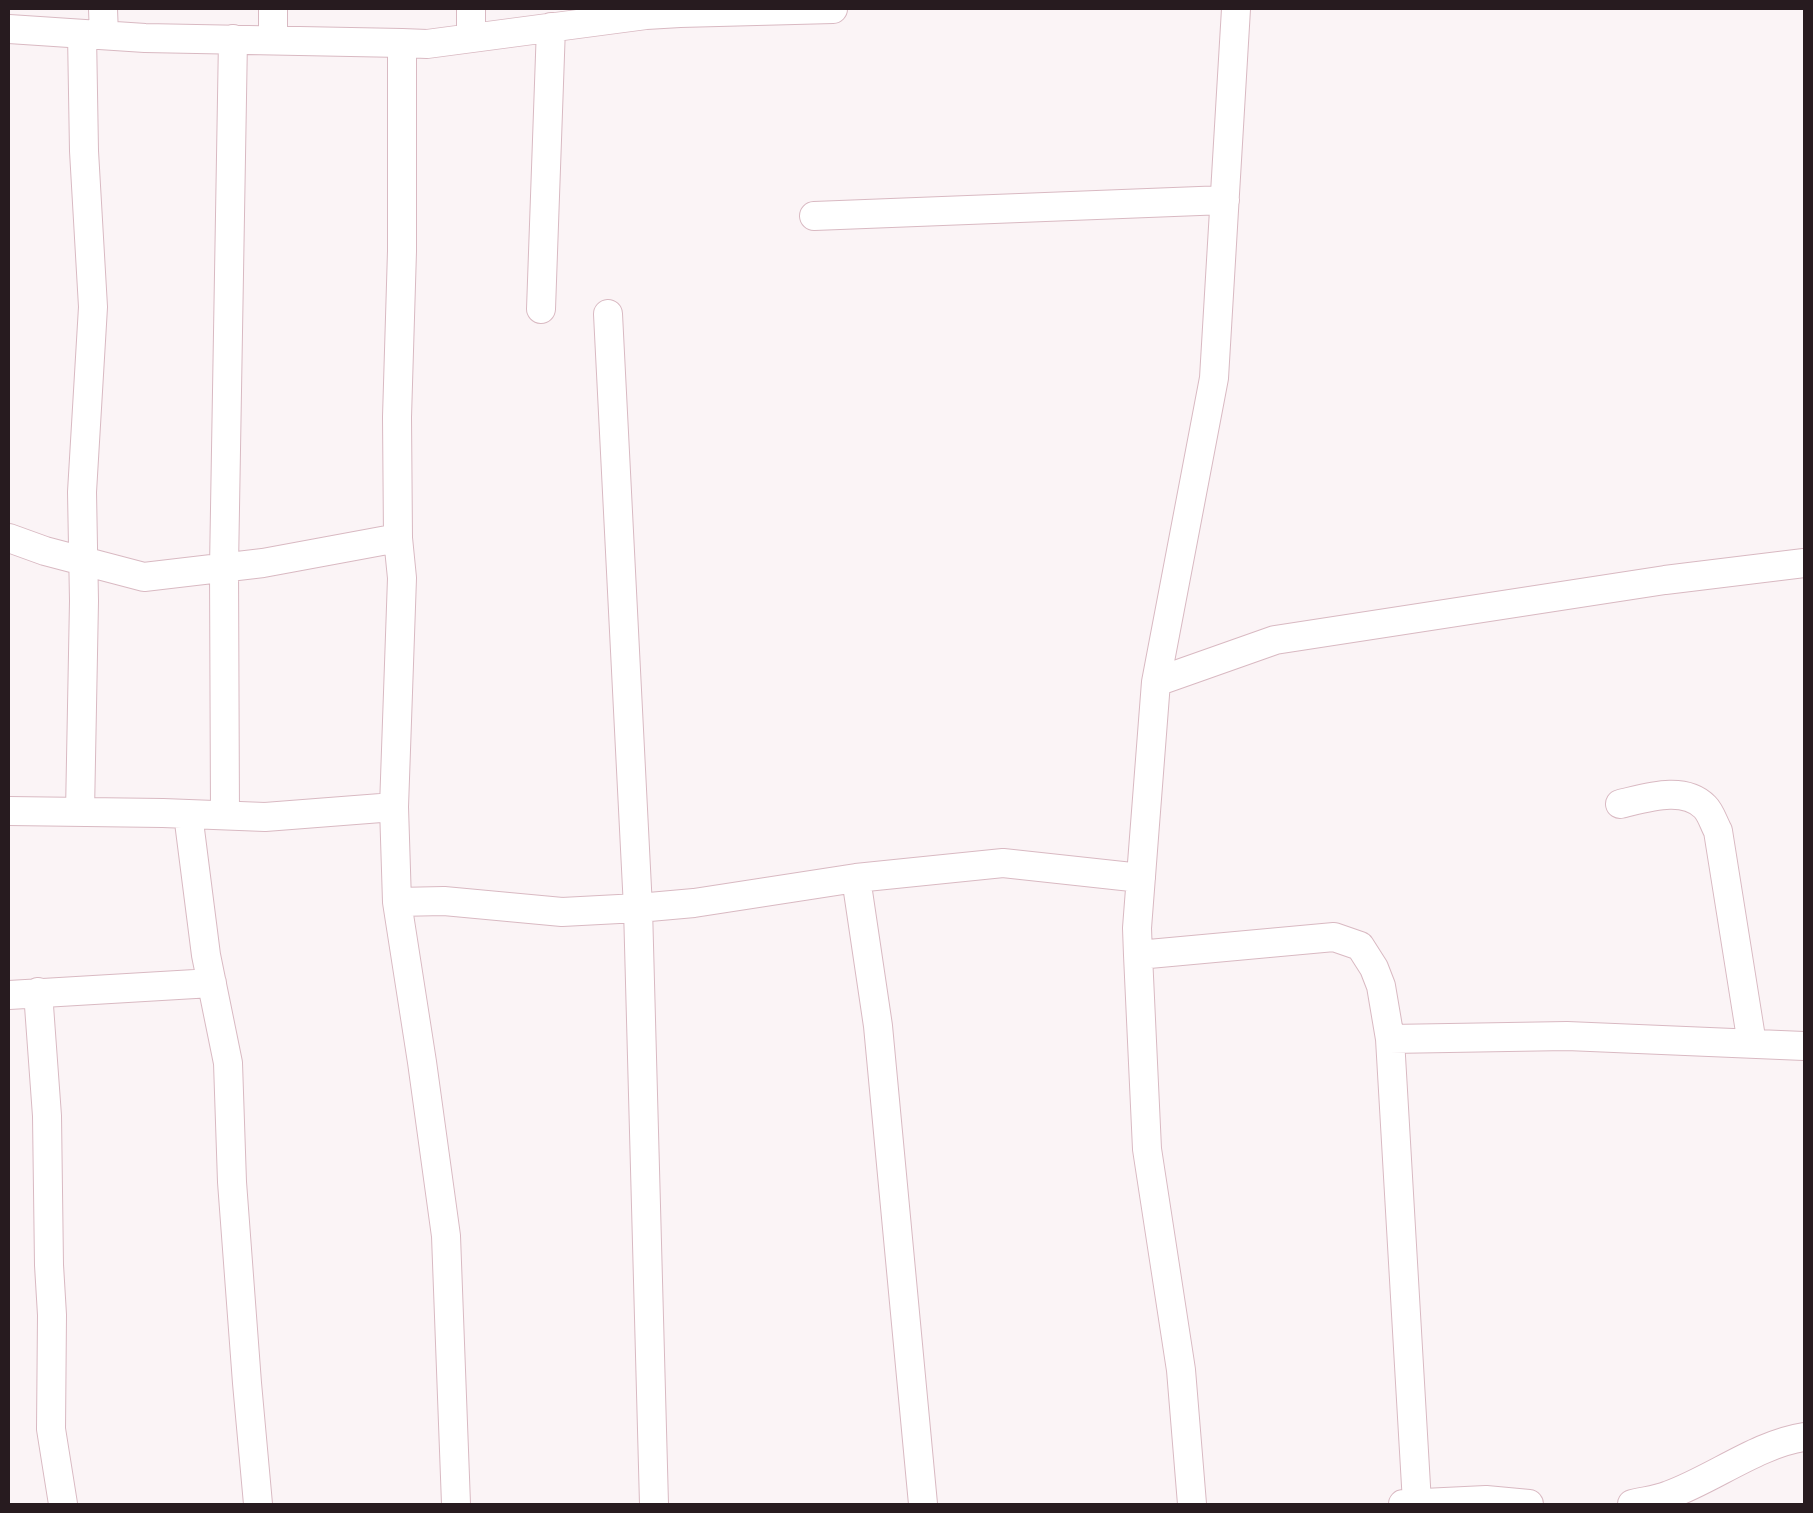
<!DOCTYPE html>
<style>
body{margin:0}
#map{position:relative;width:1813px;height:1513px;overflow:hidden;background:#fbf4f6;font-family:Karla,sans-serif}
canvas{display:block}
.frame{position:absolute;inset:0;border:10px solid #271b1f;pointer-events:none}
</style>
<div id="map">
<canvas width="1813" height="1513"></canvas>
<div class="frame"></div>
</div>
<script>
const context = document.querySelector('canvas').getContext('2d');
context.lineJoin = 'round';
function stroke(path, color, width, dash) { context.strokeStyle = color; context.lineWidth = width; context.lineCap = dash ? 'butt' : 'round'; context.setLineDash(dash || []); context.stroke(path); }
const minor = new Path2D(`
 M103,9l1,26
 M680,13l153,-4
 M9,29l136,9 257,5
 M471,38v-29
 M273,40v-31
 M814,216l411,-16
 M541,309l10,-282
 M608,314l30,594 16,596
 M9,538l36,13 99,26 119,-14 135,-25
 M1156,682l58,-304 22,-369
 M1620,804c26,-6 64,-19 85,3 6,6 9,17 13,24l34,213
 M9,811l154,2 102,4 129,-10
 M80,812l4,-211 -2,-109 11,-185 -9,-156 -2,-117
 M188,814l18,141 22,108 4,119 15,201 11,121
 M225,815l-1,-248 9,-528
 M856,878l22,148 45,478
 M397,902l47,-1 118,11 76,-4 56,-5 162,-25 147,-15 138,15
 M1138,955l196,-18 26,9 14,22 7,18 9,53 27,464
 M38,992l9,124 2,149 3,50 -1,114 12,75
 M9,995l203,-12
 M1390,1039l177,-3 237,10
 M456,1504l-10,-268 -24,-174 -25,-160 -3,-95 8,-229 -4,-40 -1,-121 5,-166v-208l25,1 219,-29 34,-2v-4
 M1192,1504l-11,-134 -34,-221 -9,-194 -1,-27 19,-246 119,-42 390,-60 139,-17
 M1403,1504l83,-4 43,4
 M1632,1504c12,-3 26,-4 37,-9 44,-16 89,-51 135,-58`);
stroke(minor, '#d9b9c2', 30);
stroke(minor, '#fff', 28);
</script>
